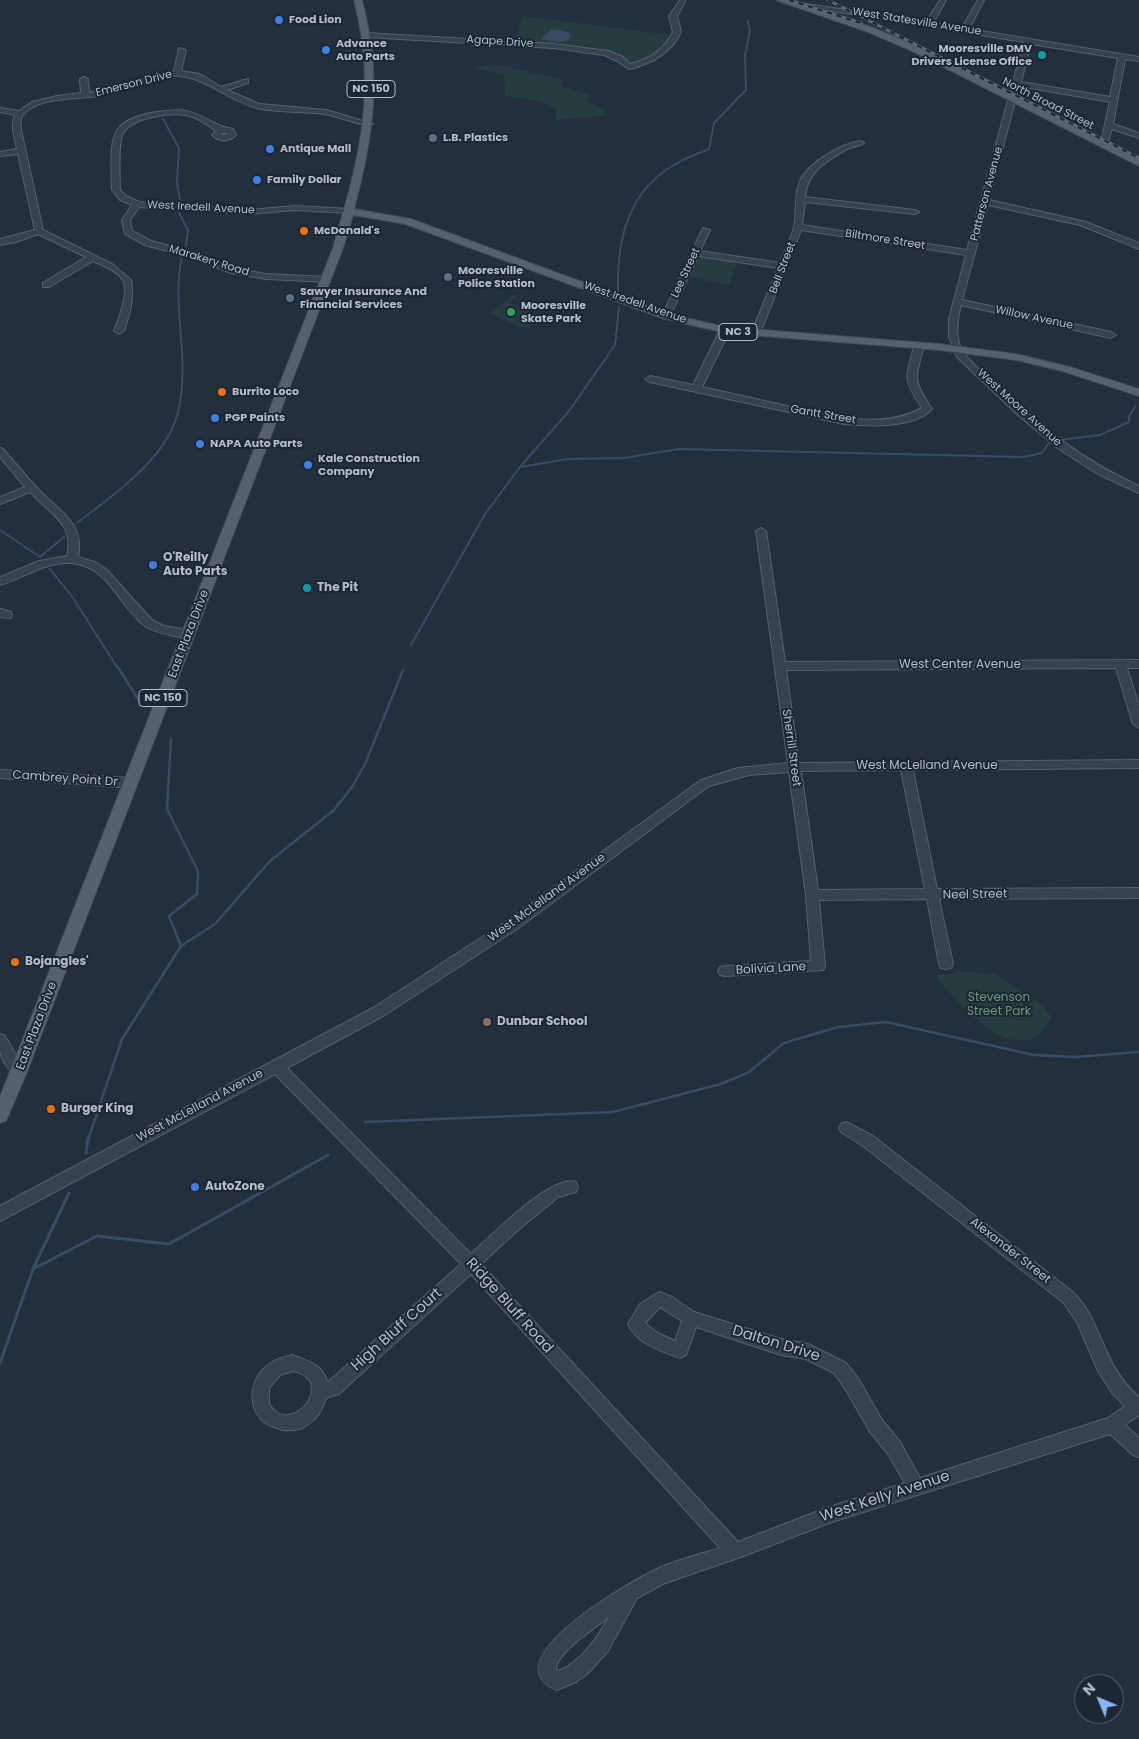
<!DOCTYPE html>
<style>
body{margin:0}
#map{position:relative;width:1139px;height:1739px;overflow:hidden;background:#242f3e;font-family:Poppins,sans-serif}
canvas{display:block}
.north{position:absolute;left:1074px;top:1674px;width:50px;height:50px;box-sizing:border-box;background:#1d2633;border:1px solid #59626f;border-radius:50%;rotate:315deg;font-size:14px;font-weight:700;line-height:20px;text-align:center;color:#b4bcc9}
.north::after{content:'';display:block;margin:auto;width:18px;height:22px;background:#8ab4f8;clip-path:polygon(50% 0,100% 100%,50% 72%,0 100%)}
</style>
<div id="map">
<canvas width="1139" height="1739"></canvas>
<div class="north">N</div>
</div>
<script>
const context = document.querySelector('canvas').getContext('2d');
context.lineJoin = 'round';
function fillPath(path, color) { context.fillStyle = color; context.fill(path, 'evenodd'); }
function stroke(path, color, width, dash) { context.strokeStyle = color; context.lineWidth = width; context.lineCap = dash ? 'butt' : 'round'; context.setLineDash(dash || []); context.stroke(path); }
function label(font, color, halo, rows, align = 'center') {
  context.font = font + ' Poppins,sans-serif'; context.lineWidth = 4; context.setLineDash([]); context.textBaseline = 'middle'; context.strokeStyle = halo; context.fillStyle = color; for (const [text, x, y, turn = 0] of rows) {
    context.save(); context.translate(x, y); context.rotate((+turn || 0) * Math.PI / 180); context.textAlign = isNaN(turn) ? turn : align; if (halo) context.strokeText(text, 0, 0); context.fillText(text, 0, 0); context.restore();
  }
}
const green = new Path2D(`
 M522,16l150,19c-8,14 -27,26 -42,29l-25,-12 -89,-12z
 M499,65l65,15 -4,6 33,10 -8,4 14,7 10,8 -53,5v-12l-16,-7 -35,-5 -1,-21 -32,-8z
 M702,256l35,5 -8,24 -40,-8 9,-19z
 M513,295l4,1 -7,6 19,8 6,11 -10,8 -35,-16z
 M957,971l39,3 47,31 9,13c-5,6 -11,16 -18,20 -34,15 -75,-36 -95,-57l-3,-7h21z`);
const water = new Path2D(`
 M554,29l14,3 3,4 -1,3 -10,3 -18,-3 3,-5z`);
const streamFar2 = new Path2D(`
 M163,119l16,29 -2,35 3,17
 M178,211l10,19 -2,16
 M618,291c-1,-50 9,-99 56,-126 11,-7 23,-11 35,-16l5,-26 32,-33 -1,-34 5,-26 -2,-9
 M1060,440l40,-5 29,-13v-6l7,-11
 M520,467l48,-8 56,-1 55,-9 344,8 19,-4 7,-10
 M77,523c36,-28 90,-64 101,-111 5,-19 5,-40 4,-60 -2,-32 -7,-64 0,-95
 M0,530l40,27 24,-20
 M50,569l23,29 44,69
 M411,645l74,-131 35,-47 49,-56 46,-66 4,-38`);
const streamFar1 = new Path2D(`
 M117,666l23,36
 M171,739l-4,70 31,62 -1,23 -28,22 12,30
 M365,1122l248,-10 108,-28 28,-12 35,-29 54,-16 48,-5 148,33 41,2 64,-5
 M88,1140l34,-101 59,-93 34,-22 55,-63 64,-51 18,-23 13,-23 38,-94`);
const stream = new Path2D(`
 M86,1153l2,-15
 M33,1269l64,-33 72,8 159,-89
 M0,1363l33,-94 36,-76`);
const minor = new Path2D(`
 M680,0h6l-9,16 4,16c-10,21 -30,32 -52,37l-12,-8 -13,-6 -51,-7 -187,-11 -4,-2 4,-2 187,11 55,7 15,6 7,7c19,-4 35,-15 43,-32l-4,-16z
 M780,0l146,22 14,-22h6l-13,23 29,5 16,-28h6l-15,29 170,28v4l-14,-2 -12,65 26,9v5l-27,-9 -5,15 -7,2 10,-44 -91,-16 -30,114 97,22 53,21v6l-59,-24 -92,-20 -26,95 149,32 5,3 -5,3 -150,-33c-4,15 -7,35 3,48 8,12 23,22 33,32 45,43 85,75 142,101v7l-43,-20 -37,-24 -40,-33 -62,-59 -8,-20v-18l17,-64 -165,-25 -42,106 -3,1 -5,-3 27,-66 -80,-12 -28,60 -4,3 -3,-1 -1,-2 41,-88 7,2 -10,21 80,12c4,-12 11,-24 14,-36 3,-14 0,-30 5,-43 6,-20 42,-40 61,-43l4,2c-4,3 -10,3 -15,5 -21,12 -42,23 -44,49l110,13 4,2 -4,2 -110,-12 -3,23 165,25 57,-208 -241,-39zM1031,44l87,14 -8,39 -89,-15z
 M179,48l7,2 -5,21 19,3 21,13 27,-8v4l-21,7 32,14 67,6 47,14 -4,2c-15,-3 -29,-9 -44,-12 -22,-3 -47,-1 -68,-6 -28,-7 -49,-29 -77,-32 -23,-3 -58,15 -81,20 -22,4 -61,0 -76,19 -4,4 -2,10 -2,15l22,100 69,34 19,16c3,18 -1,34 -7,51l-5,3 -5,-3c5,-11 15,-39 9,-51 -5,-9 -21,-15 -30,-19l-44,26h-6v-4l43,-26 -48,-23 -22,8 -16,3v-6l35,-9 -17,-76 -18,2v-4l17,-3c-2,-11 -7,-24 -2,-34l-15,-3v-4l19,3 13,-9 25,-6 24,-3 -1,-14 4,-2 4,2 1,14 85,-22z
 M180,110c24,3 32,16 53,19l3,6c-7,7 -17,7 -24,0l4,-4c-7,-5 -15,-11 -23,-14 -17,-6 -58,-1 -69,15 -7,10 -4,45 -4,58l6,6 13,6 110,8 46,-4 54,3 4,2 -4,2 -54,-3 -46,4 -110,-7 -9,13 2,11 19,10 42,11 40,16 33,6 60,3 4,3 -1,2 -63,-3 -35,-6 -44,-17 -42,-11 -20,-11 -3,-14 10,-15 -12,-5 -8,-10c0,-14 -3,-46 4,-58 11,-19 45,-21 64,-22zM223,133h4l1,1 -7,1z
 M725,327l5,3 -28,57c28,6 57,13 85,19 43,9 93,25 135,2 -20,-30 -16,-29 -8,-62l5,-3 5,3c-9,34 -12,33 8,63 -19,20 -63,17 -88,15l-194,-42 -5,-3 5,-3 43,9 27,-55z
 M0,448l3,1c12,14 24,28 36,41 21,22 46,33 39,67l19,6 10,7 45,50 12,6 29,5 1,3 -1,3c-7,2 -16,-1 -23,-2 -9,-2 -18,-4 -25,-9 -25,-18 -37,-62 -75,-63 -26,-1 -46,15 -70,22v-8l39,-16 28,-5c8,-33 -18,-43 -37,-64l-30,12v-7l25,-10 -25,-30z
 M761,528l5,3 19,131 354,-2v8h-12l12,38v22l-6,-4 -17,-56 -330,2 13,93 340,-3v8l-226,2 24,119 202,-1v10l-200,1 14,65 -2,4 -5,1 -5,-1 -2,-4 -12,-65 -108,1 6,66 -2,4 -98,6 -5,-1 -2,-4 2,-4 5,-1 86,-5 -5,-66 -17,-123 -40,3 -40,11 -192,143 -134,87 -96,52 184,186c19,-17 81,-81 105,-72l2,5 -2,5 -18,5 -41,34 -36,33 257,278 91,-35 76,-24 -17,-29 -18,-22 -24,-42 -12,-17 -28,-14 -25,-4 -85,-28 -10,28 -6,3c-19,-7 -43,-14 -52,-34l12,-20 19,-12 13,5 22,15 87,27 27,5 38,19 12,15 24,42 18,22 20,36 188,-60 17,-12 -13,-13 -15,-24 -19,-45 -14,-21 -201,-157 -22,-14 -2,-4 2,-4 5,-2 27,14 201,157c6,7 12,14 16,22 15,30 22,59 49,82v18l-14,10 14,13v19l-6,-2 -23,-21 -281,89 -88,34 -76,26 -28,15 -29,53 -20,22 -12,9 -19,8c-68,-28 73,-108 98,-120 20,-10 44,-15 65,-22l-249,-274 -132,120 -13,4c-7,25 -28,39 -52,29 -5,-2 -10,-4 -13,-8 -14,-16 -10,-42 7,-54 7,-6 17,-8 25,-10 15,6 30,10 34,27h1l133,-118 -186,-190 -275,147v-15l373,-198 134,-87 194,-141 37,-12 50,-5 -32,-232zM901,770l24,119 -107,1 -17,-119zM660,1307l22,14 -7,20 -19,-9 -11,-9zM293,1371c3,1 8,2 11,4 25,16 -15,61 -35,29v-16l11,-13zM609,1617c-12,21 -27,44 -50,54l-3,-2c0,-16 40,-42 53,-52z
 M0,609l11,3 1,3 -1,3 -11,-1z
 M0,770l130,8 6,5 -6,5 -130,-10z
 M0,1034l5,2 19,32 2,4 -2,4c-11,4 -23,-16 -24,-26 0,-5 0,-11 0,-16z`);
const major = new Path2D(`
 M354,0h8c20,76 12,134 -8,209l57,10 258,95 56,13 214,17 77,10 54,13 69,22v7l-77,-25 -46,-11 -77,-10 -214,-17 -63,-15 -257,-94 -52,-9 -10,33 -316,824 -21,49 -6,2v-26l333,-849c26,-88 45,-156 21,-248z
 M776,0h12l86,28 44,19 221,112v7l-227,-115 -44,-19z`);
const rail = new Path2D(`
 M789,0l72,23
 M828,0l311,158`);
const markers = [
 [279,20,5,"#3f7fe0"],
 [326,50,5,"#3f7fe0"],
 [1042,55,5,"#0f9aa8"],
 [433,138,5,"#5c6f8a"],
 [270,149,5,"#3f7fe0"],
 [257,180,5,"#3f7fe0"],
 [304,231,5,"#e8710a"],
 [448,277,5,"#5c6f8a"],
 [290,298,5,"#5c6f8a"],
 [511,312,5,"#2e9e5b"],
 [222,392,5,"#e8710a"],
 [215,418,5,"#3f7fe0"],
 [200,444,5,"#3f7fe0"],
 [308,465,5,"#3f7fe0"],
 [153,565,5,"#3f7fe0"],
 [307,588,5,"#0f9aa8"],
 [15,962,5,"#e8710a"],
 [487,1022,5,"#8d6e63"],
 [51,1109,5,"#e8710a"],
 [195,1187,5,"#3f7fe0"]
];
const farPoinames = [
 ["Food Lion",289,20],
 ["Advance",336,44],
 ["Auto Parts",336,57],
 ["Mooresville DMV",1032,49,"right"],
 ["Drivers License Office",1032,62,"right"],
 ["L.B. Plastics",443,138],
 ["Antique Mall",280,149],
 ["Family Dollar",267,180],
 ["McDonald's",314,231],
 ["Mooresville",458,271],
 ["Police Station",458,284],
 ["Sawyer Insurance And",300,292],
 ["Financial Services",300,305],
 ["Mooresville",521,306],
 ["Skate Park",521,319],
 ["Burrito Loco",232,392],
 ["PGP Paints",225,418],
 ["NAPA Auto Parts",210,444],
 ["Kale Construction",318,459],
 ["Company",318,472]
];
const farStreetnames = [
 ["West Statesville Avenue",917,22,9],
 ["Agape Drive",500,42,4],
 ["Emerson Drive",134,84,-14],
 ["North Broad Street",1048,104,27],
 ["Patterson Avenue",987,194,-75],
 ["West Iredell Avenue",201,208,3],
 ["Biltmore Street",885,240,9],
 ["Marakery Road",209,261,17],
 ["Bell Street",783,268,-69],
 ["Lee Street",686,273,-65],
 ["West Iredell Avenue",635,303,19],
 ["Willow Avenue",1034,318,12],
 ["West Moore Avenue",1019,408,42],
 ["Gantt Street",823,415,10]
];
const shields = [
 [371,89,48],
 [738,332,38],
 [163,698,48]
];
const shieldNames = [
 ["NC 150",371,89],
 ["NC 3",738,332],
 ["NC 150",163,698]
];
const poiNames = [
 ["O'Reilly",163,558],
 ["Auto Parts",163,572],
 ["The Pit",317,588],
 ["Bojangles'",25,962],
 ["Dunbar School",497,1022],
 ["Burger King",61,1109],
 ["AutoZone",205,1187]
];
const streetNames = [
 ["East Plaza Drive",189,634,-69],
 ["West Center Avenue",960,665],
 ["Sherrill Street",791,748,82],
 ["West McLelland Avenue",927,766],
 ["Cambrey Point Dr",65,779,4],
 ["Neel Street",975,895,-1],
 ["West McLelland Avenue",547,898,-36],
 ["Bolivia Lane",771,969,-3],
 ["East Plaza Drive",37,1026,-69],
 ["West McLelland Avenue",200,1106,-28],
 ["Alexander Street",1010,1251,38]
];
const parkNames = [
 ["Stevenson",999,998],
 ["Street Park",999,1012]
];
const nearStreetnames = [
 ["Ridge Bluff Road",509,1306,48],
 ["High Bluff Court",397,1330,-42],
 ["Dalton Drive",776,1344,17],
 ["West Kelly Avenue",885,1497,-18]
];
fillPath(green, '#263c3f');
fillPath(water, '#394c67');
stroke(streamFar2, '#394c67', 2);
stroke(streamFar1, '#394c67', 2.5);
stroke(stream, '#394c67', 3);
stroke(minor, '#565f6c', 2);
stroke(major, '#414a57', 2);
fillPath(minor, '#38414e');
fillPath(major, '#56606e');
stroke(rail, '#5a6575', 3);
stroke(rail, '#1d2633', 2, [5]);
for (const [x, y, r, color] of markers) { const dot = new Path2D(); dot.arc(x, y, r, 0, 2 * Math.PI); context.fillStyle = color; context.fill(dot); stroke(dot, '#1d2633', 2); }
label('bold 11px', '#b4bcc9', '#1d2633', farPoinames, 'left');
label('11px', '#b4bcc9', '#1d2633', farStreetnames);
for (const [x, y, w] of shields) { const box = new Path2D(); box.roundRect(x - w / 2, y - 8.5, w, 17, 4); context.fillStyle = '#1d2633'; context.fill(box); stroke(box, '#b4bcc9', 1); }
label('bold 11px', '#b4bcc9', null, shieldNames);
label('bold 12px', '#b4bcc9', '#1d2633', poiNames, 'left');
label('12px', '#b4bcc9', '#1d2633', streetNames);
label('12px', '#6b9a76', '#1d2633', parkNames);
label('15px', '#b4bcc9', '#1d2633', nearStreetnames);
</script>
